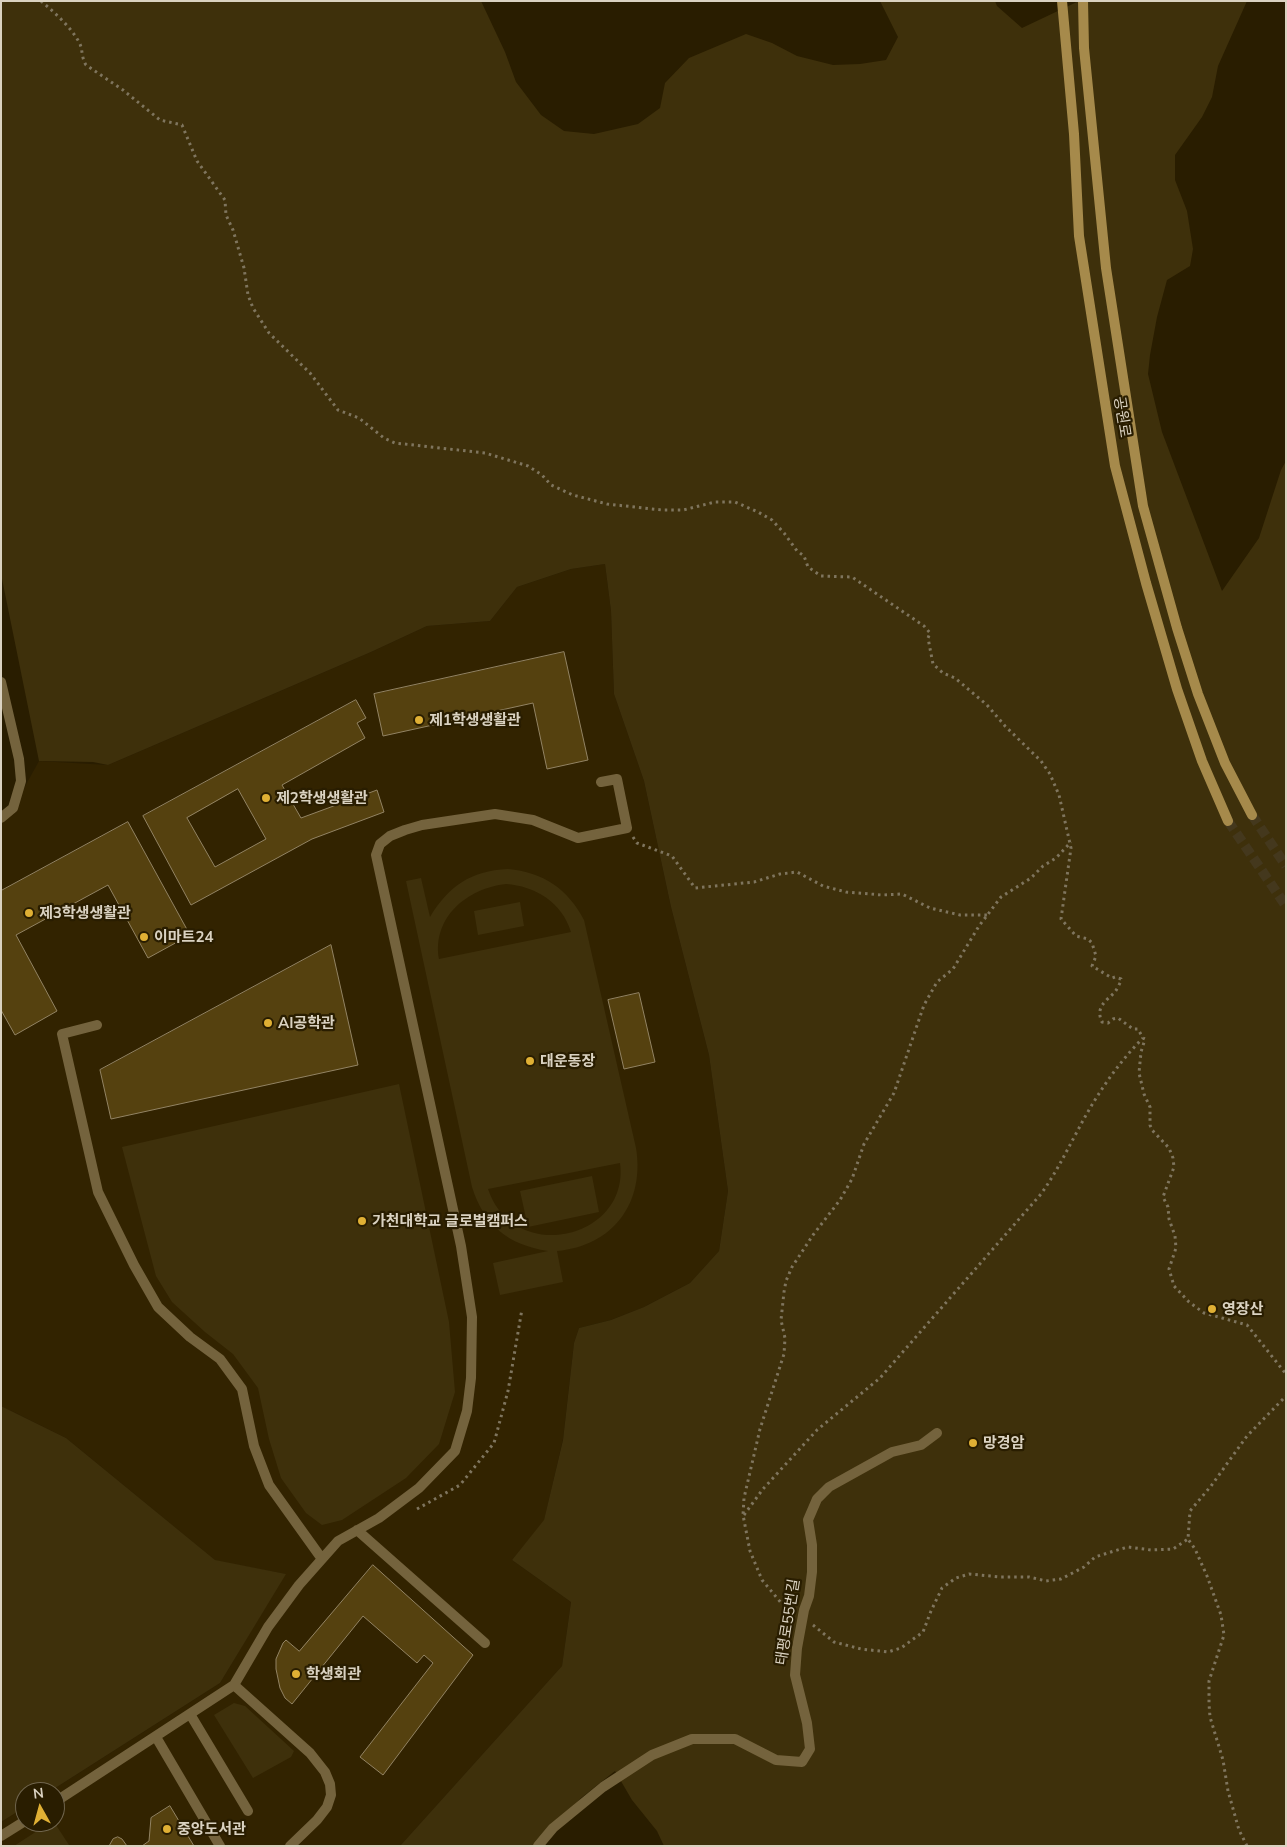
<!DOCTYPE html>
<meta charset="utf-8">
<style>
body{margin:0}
#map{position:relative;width:1287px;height:1847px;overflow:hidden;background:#291d00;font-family:Mulish,sans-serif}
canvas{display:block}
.frame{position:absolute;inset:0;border:2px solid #dad2c1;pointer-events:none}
.north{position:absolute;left:15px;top:1782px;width:50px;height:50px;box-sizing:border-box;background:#291d00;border:1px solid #70654d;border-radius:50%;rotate:353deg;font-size:14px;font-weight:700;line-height:20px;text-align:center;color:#dad2c1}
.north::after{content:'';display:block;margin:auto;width:18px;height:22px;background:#e0b034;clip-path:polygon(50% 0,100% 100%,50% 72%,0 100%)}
</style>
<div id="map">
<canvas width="1287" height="1847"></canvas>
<div class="frame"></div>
<div class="north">N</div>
</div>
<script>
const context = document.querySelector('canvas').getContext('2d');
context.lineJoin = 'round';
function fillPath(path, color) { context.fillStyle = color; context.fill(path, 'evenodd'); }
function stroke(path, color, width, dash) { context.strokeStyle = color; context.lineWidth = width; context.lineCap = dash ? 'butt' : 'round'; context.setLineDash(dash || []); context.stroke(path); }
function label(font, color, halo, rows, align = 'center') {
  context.font = font + ' Mulish,"Noto Sans KR",sans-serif'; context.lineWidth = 4.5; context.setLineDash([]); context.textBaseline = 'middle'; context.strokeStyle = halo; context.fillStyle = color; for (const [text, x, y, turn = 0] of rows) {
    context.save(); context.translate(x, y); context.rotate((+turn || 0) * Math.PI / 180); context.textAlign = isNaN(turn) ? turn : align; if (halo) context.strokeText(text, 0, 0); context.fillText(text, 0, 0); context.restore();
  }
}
const built = new Path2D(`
 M605,564l6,47 3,83 30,87 27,126 38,148 19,136 -9,60 -29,32 -46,24 -33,13 -32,8 -5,15 -11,96 -19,82 -32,39 59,42 -9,64 -162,180h-399v-24l24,-15v15h30v-30h-6l171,-109 65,-109 -69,-13 -150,-123 -65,-32v-588l12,-10 26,-47 69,4 263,-113 56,-26 63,-5 27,-34 54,-18z`);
const green = new Path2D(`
 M1,1h480l24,51 11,30 25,33 23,16 30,3 44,-10 22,-16 5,-25 24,-25 57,-24 26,9 25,13 36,9 27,-1 26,-4 12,-23 -18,-36h115l2,5 25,22 57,-27h168l-29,65 -6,31 -10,20 -27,38v25l12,31 6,38 -3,17 -23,14 -10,37 -7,38 -2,19 14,58 60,159 37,-53 22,-68 5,-9v1385h-622l-7,-15 -25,-31 -17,-29 -34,27 -45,48h-136l162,-180 9,-64 -59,-42 32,-40 19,-80 11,-97 5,-15 32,-8 33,-13 46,-24 29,-32 9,-60 -19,-136 -38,-148 -27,-126 -30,-87 -3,-83 -6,-47 -34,5 -54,18 -27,34 -63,5 -56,26 -263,113 -15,-3 -54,-1 -38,-187z
 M508,869c35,3 60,20 76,51l52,228c9,55 -23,98 -79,103l6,31 -63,13 -7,-32 55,-12c-40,-6 -64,-26 -76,-64l-66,-306 15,-3 9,39c19,-31 40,-46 78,-48zM506,884c29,2 56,18 65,48l-132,27c-7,-42 29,-71 67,-75zM620,1163c10,76 -106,103 -132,26z
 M520,902l4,24 -46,9 -4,-24z
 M399,1084l50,238 6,70 -16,52 -33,34 -64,42 -20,5 -16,-12 -25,-35 -12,-39 -11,-51 -25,-34 -28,-22 -33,-30 -16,-26 -34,-129z
 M592,1176l7,36 -71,15 -8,-36z
 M1,1406l65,32 149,122 71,14 -66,109 -171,109h-24v15l-24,15z
 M234,1703l11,3 49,45 -3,6 -38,21 -39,-63z
 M51,1822h3l15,23 -55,1z`);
const building = new Path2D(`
 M564,652l24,108 -41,9 -14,-66 -150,33 -9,-42z
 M356,700l10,18 -9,5 8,15 -83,47 19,33 76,-28 7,22 -72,27 -121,66 -48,-89zM238,789l28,50 -51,28 -28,-49z
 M128,822l62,113 -42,23 -40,-73 -92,50 41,76 -42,24 -14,-25v-119z
 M331,945l27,120 -247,54 -11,-49z
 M639,993l16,69 -31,7 -16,-69z
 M373,1565l100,90 -90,120 -23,-18 73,-94 -9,-8 -7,8 -54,-47 -71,88 -7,-6 -5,-10 -4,-19v-10l7,-16 3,-3 13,11z
 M170,1806l24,40h-52l7,-5 2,-23z
 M118,1837l4,2 5,7h-18l4,-7z`);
const secondaryTunnel = new Path2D(`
 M1252,815l34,51
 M1228,821l58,85`);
const path = new Path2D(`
 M41,1c14,12 29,25 38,41 4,7 2,15 7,23l37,25 37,30 22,5 15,36 28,39 1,15 7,15 11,38 4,27 5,13 16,25 41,40 28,37 21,8 25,20 11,5 90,10 43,13 14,9 9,10 22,10 34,9 55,6h21l32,-8h20l23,10 14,8 12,13 13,18 7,5 4,11 13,9 31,1 72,49 6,7 -2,5 5,26 10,9 12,5 32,27 18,21 36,35 9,13 9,21 12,53 -10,71 15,17 12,3 4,4 4,13 -4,10 20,12 3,-1 6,2v2c-2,4 -4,8 -6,11 -9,9 -20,15 -13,30l6,1 5,-4 5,-1 15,11h5l5,9 2,1 -4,13 -2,21 5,21 6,13v18l2,5 17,18 4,10 1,9 -11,30 5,10 1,12 6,17 1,12 -7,21 5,17 15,16 15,11 43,12 39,49
 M633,837l4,6 35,13 23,32 59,-6 26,-8 17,-2 26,14 23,6 36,3 20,-1 28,14 30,7h27
 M417,1509l43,-24 34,-42 14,-52 14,-82
 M744,1515l19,-26 54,-59 63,-52 161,-184c15,-21 25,-42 37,-64 17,-33 39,-66 65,-92
 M796,1595l-14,9 -20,-24 -12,-29 -7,-36 1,-17 16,-69 24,-75 1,-16 -4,-18 3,-28 2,-11 6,-14 21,-32 27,-35 12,-21 12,-35 30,-51 30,-88 13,-23 16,-13 26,-43 22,-29 30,-19 12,-12 13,-8 15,-16
 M813,1625l21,17 27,7 27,3 13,-4 22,-16 8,-21 11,-23 14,-10 13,-4 32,3h28l17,4 15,-2 23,-12 11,-10 19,-6 14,-4 23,3 22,-1 15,-10
 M1247,1846l-8,-16 -11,-39 -5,-31 -13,-43 -1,-13v-23l15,-46 -3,-20 -14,-39 -12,-27 -7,-10 2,-28 21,-25 36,-50 39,-40`);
const lane = new Path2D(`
 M97,1025l-35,9 36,158 36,73 24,42 32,30 30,22 22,30 12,57 15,39 53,74
 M357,1530l128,113
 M234,1685l76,68 15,19 5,12 1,11 -4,12 -10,13 -27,26
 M190,1714l58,97
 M156,1737l64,109
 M55,1802l179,-117 34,-58 31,-42 39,-44 41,-23 40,-30 36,-37 12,-40 4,-33 1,-61 -11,-71 -85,-391 4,-11 10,-8 15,-6 17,-5 73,-11 38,6 45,18 49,-10 -10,-49 -16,3
 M1,1836l24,-15
 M538,1846l15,-18 50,-41 49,-32 40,-16h43l41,21 26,2 8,-13 -3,-26 -12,-48 2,-27 7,-38 5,-14 3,-24v-27l-4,-25 9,-21 12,-12 63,-35 29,-7 16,-12`);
const street = new Path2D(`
 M1,682l18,77 2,22 -8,27 -12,10`);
const secondary = new Path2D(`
 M1062,1l12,133 5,102 36,230 31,117 31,106 25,72 26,60
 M1083,1l1,47 22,220 37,238 34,122 21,66 27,69 27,52`);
const markers = [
 [419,720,5,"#e0b034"],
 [266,798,5,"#e0b034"],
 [29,913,5,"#e0b034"],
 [144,937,5,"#e0b034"],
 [268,1023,5,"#e0b034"],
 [530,1061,5,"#e0b034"],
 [362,1221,5,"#e0b034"],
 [1212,1309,5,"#e0b034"],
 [973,1443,5,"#e0b034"],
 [296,1674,5,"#e0b034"],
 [167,1829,5,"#e0b034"]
];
const streetNames = [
 ["공원로",1122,417,81],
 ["태평로55번길",788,1622,-81]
];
const poiNames = [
 ["제1학생생활관",429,720],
 ["제2학생생활관",276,798],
 ["제3학생생활관",39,913],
 ["이마트24",154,937],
 ["AI공학관",278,1023],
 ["대운동장",540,1061],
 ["가천대학교 글로벌캠퍼스",372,1221],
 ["영장산",1222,1309],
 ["망경암",983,1443],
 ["학생회관",306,1674],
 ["중앙도서관",177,1829]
];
fillPath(built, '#322300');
fillPath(green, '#3e300b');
fillPath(building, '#55410f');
stroke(building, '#928363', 1);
stroke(secondaryTunnel, '#44381d', 10, [10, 5]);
stroke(path, '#7f755e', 3, [2.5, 4]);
stroke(lane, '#74633d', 10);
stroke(street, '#74633d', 10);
stroke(secondary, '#a68a4b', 10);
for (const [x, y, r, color] of markers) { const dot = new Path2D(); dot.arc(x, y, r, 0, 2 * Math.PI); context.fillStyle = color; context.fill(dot); stroke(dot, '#291d00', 2); }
label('15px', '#dad2c1', '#291d00', streetNames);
label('bold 15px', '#dad2c1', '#291d00', poiNames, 'left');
</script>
